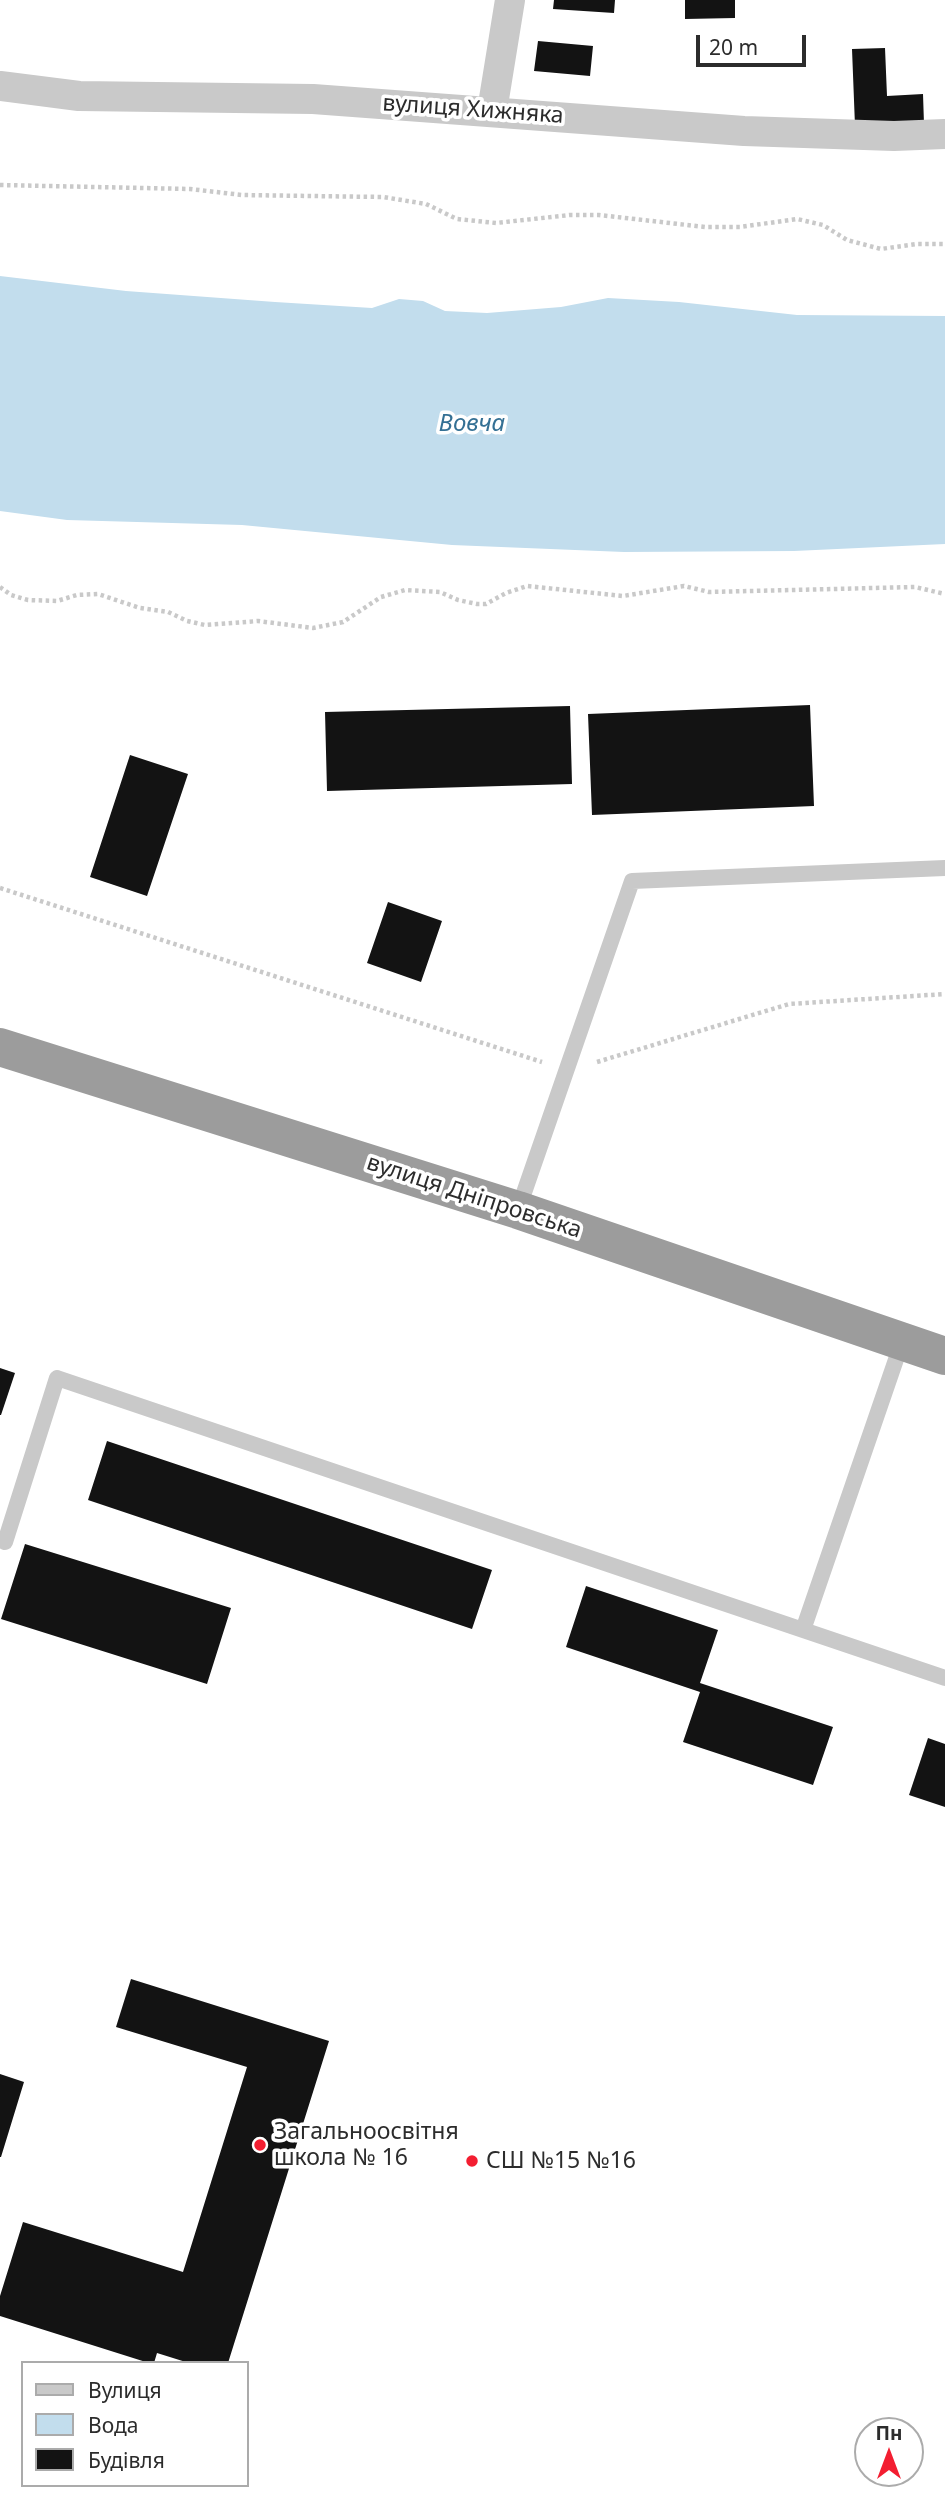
<!DOCTYPE html>
<meta charset="utf-8">
<style>
body{margin:0}
#map{position:relative;width:945px;height:2508px;overflow:hidden;background:#fff;font-family:"Noto Sans",sans-serif}
canvas{display:block}
.legend{position:absolute;left:21px;top:2361px;width:228px;height:126px;box-sizing:border-box;background:#fff;border:2px solid #ababab;margin:0;padding:9px 12px;list-style:none;font-size:21px;color:#2c2c2c}
.legend li{display:flex;align-items:center;gap:14px;height:35px}
.legend b{width:35px;border:2px solid #ababab}
.north{position:absolute;left:854px;top:2417px;width:70px;height:70px;box-sizing:border-box;background:#fff;border:2px solid #ababab;border-radius:50%;rotate:0deg;font-size:19px;font-weight:700;line-height:28px;text-align:center;color:#2c2c2c}
.north::after{content:'';display:block;margin:auto;width:24px;height:32px;background:#f31e31;clip-path:polygon(50% 0,100% 100%,50% 72%,0 100%)}
.scale{position:absolute;left:696px;top:35px;width:110px;height:32px;box-sizing:border-box;border:4px solid #2c2c2c;border-top:0;padding-left:9px;font-size:21px;line-height:24px;white-space:nowrap;color:#2c2c2c;-webkit-text-stroke:5px #fff;paint-order:stroke}
</style>
<div id="map">
<canvas width="945" height="2508"></canvas>
<ul class="legend">
<li><b style="height:9px;background:#c9c9c9"></b>Вулиця</li>
<li><b style="height:19px;background:#c2dded"></b>Вода</li>
<li><b style="height:19px;background:#131313"></b>Будівля</li>
</ul>
<div class="north">Пн</div>
<div class="scale">20 m</div>
</div>
<script>
const context = document.querySelector('canvas').getContext('2d');
context.lineJoin = 'round';
function fillPath(path, color) { context.fillStyle = color; context.fill(path, 'evenodd'); }
function stroke(path, color, width, dash) { context.strokeStyle = color; context.lineWidth = width; context.lineCap = dash ? 'butt' : 'round'; context.setLineDash(dash || []); context.stroke(path); }
function label(font, color, halo, rows, align = 'center') {
  context.font = font + ' "Noto Sans",sans-serif'; context.lineWidth = 7; context.setLineDash([]); context.textBaseline = 'middle'; context.strokeStyle = halo; context.fillStyle = color; for (const [text, x, y, turn = 0] of rows) {
    context.save(); context.translate(x, y); context.rotate((+turn || 0) * Math.PI / 180); context.textAlign = isNaN(turn) ? turn : align; if (halo) context.strokeText(text, 0, 0); context.fillText(text, 0, 0); context.restore();
  }
}
const water = new Path2D(`
 M0,276l126,15 149,11 97,6 27,-9 24,2 22,10 42,2 74,-6 47,-9 71,4 118,13 148,1v228l-151,7 -170,1 -172,-7 -210,-20 -175,-5 -67,-9z`);
const building = new Path2D(`
 M554,0h61l-1,13 -61,-4z
 M685,0h50v18l-50,1z
 M538,41l55,5 -3,30 -56,-5z
 M885,48l2,48 36,-2 1,30 -69,2 -3,-77z
 M810,705l4,101 -222,9 -4,-101z
 M570,706l2,78 -245,7 -2,-79z
 M130,755l58,19 -41,122 -57,-19z
 M388,902l54,19 -21,61 -54,-19z
 M0,1368l15,5 -14,42h-1z
 M107,1441l385,129 -20,59 -384,-129z
 M25,1544l206,64 -24,76 -206,-65z
 M586,1586l132,44 -18,53 133,44 -20,58 -130,-43 17,-50 -134,-45z
 M928,1738l17,6v63l-36,-12z
 M131,1979l198,62 -101,322h-39l-32,-10 -3,10h-5l-149,-47v-20l23,-74 160,50 64,-205 -131,-40z
 M0,2074l24,8 -23,75h-1z`);
const path = new Path2D(`
 M0,185l190,4 52,6 141,2 43,7 31,15 39,4 74,-8h29l106,12h35l57,-8 26,6 24,15 34,9 35,-5h29
 M0,587l11,8 17,5 29,1 20,-6 21,-1 42,14 28,4 19,9 18,4 53,-4 55,7 30,-6 38,-25 24,-7 35,2 18,8 19,4h9l20,-11 21,-7 96,10 61,-10 25,6 206,-5 30,7
 M0,888l542,174
 M597,1062l192,-58 156,-10`);
const service = new Path2D(`
 M518,1210l114,-329 313,-13
 M0,1540l5,2 52,-164 888,300
 M803,1630l99,-288`);
const minor = new Path2D(`
 M0,86l79,10 234,3 431,32 150,5 51,-2
 M492,111l18,-111`);
const trunk = new Path2D(`
 M0,1047l518,163 427,146`);
const markers = [
 [260,2145,7,"#f31e31"],
 [472,2161,7,"#f31e31"]
];
const streetNames = [
 ["вулиця Хижняка",473,110,4],
 ["вулиця Дніпровська",474,1197,18]
];
const poiNames = [
 ["Загальноосвітня",274,2132],
 ["школа № 16",274,2158],
 ["СШ №15 №16",486,2161]
];
const waterNames = [
 ["Вовча",472,424]
];
fillPath(water, '#c2dded');
fillPath(building, '#131313');
stroke(path, '#c9c9c9', 4.5, [3.5, 3.5]);
stroke(service, '#c9c9c9', 16);
stroke(minor, '#c9c9c9', 30);
stroke(trunk, '#9c9c9c', 38);
for (const [x, y, r, color] of markers) { const dot = new Path2D(); dot.arc(x, y, r, 0, 2 * Math.PI); context.fillStyle = color; context.fill(dot); stroke(dot, '#fff', 2.5); }
label('23px', '#2c2c2c', '#fff', streetNames);
label('23px', '#2c2c2c', '#fff', poiNames, 'left');
label('italic 24px', '#347094', '#fff', waterNames);
</script>
